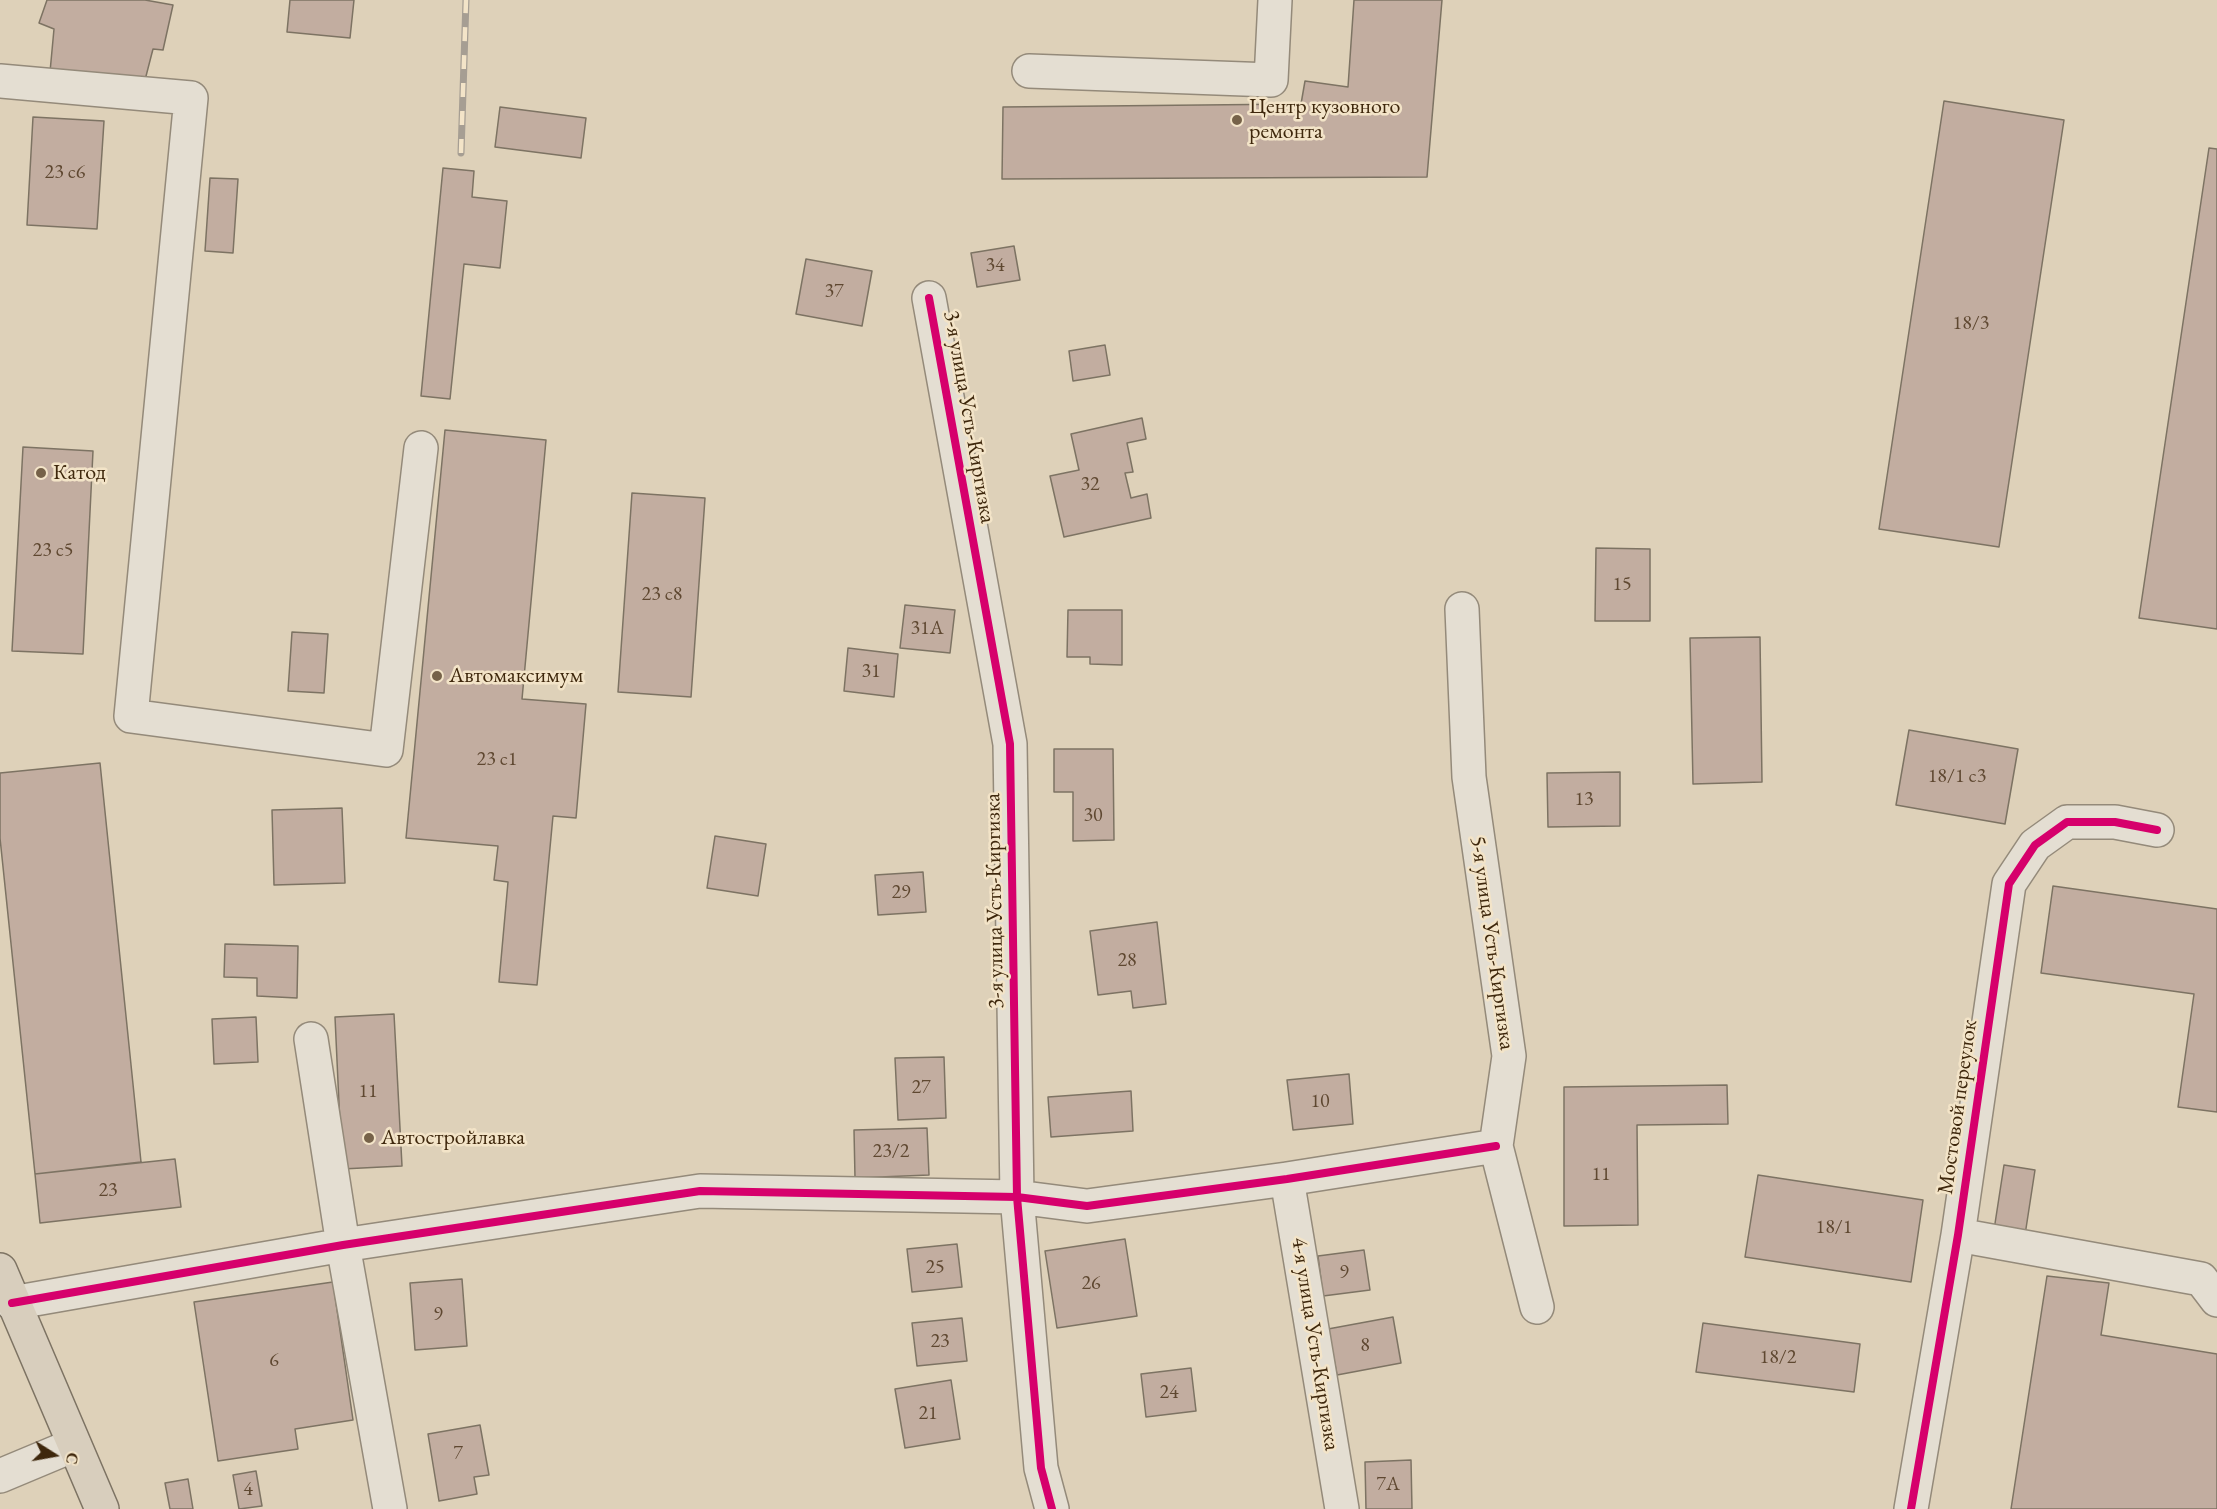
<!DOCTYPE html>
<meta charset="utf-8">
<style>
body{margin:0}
#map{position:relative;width:2217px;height:1509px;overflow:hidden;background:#ded1b9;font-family:"EB Garamond",serif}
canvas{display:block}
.north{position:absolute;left:24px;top:1425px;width:60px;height:60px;-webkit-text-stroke:4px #f3e4c8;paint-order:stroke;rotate:101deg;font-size:16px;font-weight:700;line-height:24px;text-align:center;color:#3e270c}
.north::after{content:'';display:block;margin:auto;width:21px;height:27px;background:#3e270c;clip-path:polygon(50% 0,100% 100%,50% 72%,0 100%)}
</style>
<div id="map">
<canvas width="2217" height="1509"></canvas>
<div class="north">С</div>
</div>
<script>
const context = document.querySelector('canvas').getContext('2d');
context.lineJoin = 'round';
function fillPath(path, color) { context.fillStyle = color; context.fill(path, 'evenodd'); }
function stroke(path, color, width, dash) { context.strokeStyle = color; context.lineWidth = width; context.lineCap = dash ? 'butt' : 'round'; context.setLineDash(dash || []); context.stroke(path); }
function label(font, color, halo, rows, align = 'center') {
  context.font = font + ' "EB Garamond",serif'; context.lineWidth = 5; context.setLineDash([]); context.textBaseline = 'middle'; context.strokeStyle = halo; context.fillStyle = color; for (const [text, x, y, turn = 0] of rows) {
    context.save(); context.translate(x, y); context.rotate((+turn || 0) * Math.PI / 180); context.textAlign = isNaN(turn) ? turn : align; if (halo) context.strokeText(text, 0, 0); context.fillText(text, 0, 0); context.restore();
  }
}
const building = new Path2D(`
 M47,0h98l28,5 -10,45 -10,-1 -8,31 -95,-8 4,-43 -15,-6z
 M290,0h64l-4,38 -63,-6z
 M1354,0h88l-15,177 -425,2 1,-72 298,-3 4,-23 43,6z
 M1944,101l120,19 -65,427 -120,-18z
 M500,107l86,11 -5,40 -86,-11z
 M33,117l71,4 -7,108 -70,-4z
 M2209,148l8,1v480l-78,-11z
 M443,168l31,3 -2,26 35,4 -7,67 -36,-4 -14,135 -29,-3z
 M210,178l28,1 -5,74 -28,-2z
 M1014,246l6,34 -43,7 -6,-34z
 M806,259l66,12 -10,55 -66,-12z
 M1105,345l5,30 -37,6 -4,-30z
 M1142,418l4,21 -19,4 6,29 -8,1 6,25 16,-4 4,24 -87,19 -14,-61 29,-6 -8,-36z
 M445,430l101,10 -24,259 64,5 -10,114 -23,-2 -16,169 -38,-3 9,-100 -14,-2 4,-34 -92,-8z
 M23,447l70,4 -10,203 -71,-3z
 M632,493l73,5 -14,199 -73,-5z
 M1596,548l54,1v72h-55z
 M905,605l50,5 -5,43 -50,-5z
 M1068,610h54v55l-32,-1v-7h-23z
 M292,632l36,2 -4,59 -36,-2z
 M1760,637l2,145 -69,2 -3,-146z
 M848,648l50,6 -4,43 -50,-6z
 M1909,730l109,19 -13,75 -109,-19z
 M1054,749h59l1,91 -41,1v-49h-19z
 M100,763l41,399 -106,12 -35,-336v-65z
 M1620,772v54l-72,1 -1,-54z
 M342,808l3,75 -71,2 -2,-75z
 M715,836l51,8 -8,52 -51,-8z
 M923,872l3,40 -48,3 -3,-40z
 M2053,886l164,23v203l-39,-5 16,-113 -153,-21z
 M1157,922l9,82 -33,4 -2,-17 -33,4 -8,-64z
 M225,944l73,2 -1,52 -40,-2v-18l-33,-1z
 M394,1014l8,152 -60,3 -7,-152z
 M256,1017l2,45 -44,2 -2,-45z
 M944,1057l2,61 -48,2 -3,-62z
 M1349,1074l4,50 -60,6 -6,-50z
 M1727,1085l1,39 -91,1 1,100 -74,1v-139z
 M1131,1091l2,40 -82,6 -3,-40z
 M927,1128l2,47 -74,3 -1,-48z
 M175,1159l6,48 -141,16 -5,-49z
 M2004,1165l31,5 -10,65 -31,-5z
 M1758,1175l165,25 -12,82 -166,-25z
 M1125,1239l12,77 -80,12 -12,-77z
 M957,1244l5,43 -50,5 -5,-43z
 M1364,1250l6,40 -47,6 -5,-40z
 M2047,1276l62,7 -8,52 116,19v155h-206z
 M462,1279l5,67 -52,4 -5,-67z
 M333,1282l20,138 -58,9 3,20 -80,12 -24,-159z
 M1393,1317l8,46 -64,12 -9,-46z
 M962,1318l5,43 -50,5 -5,-43z
 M1703,1323l157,21 -6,48 -158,-20z
 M1191,1368l5,43 -50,6 -5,-43z
 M951,1380l9,59 -55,9 -10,-59z
 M480,1425l9,50 -15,2 3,17 -38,7 -11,-67z
 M1411,1460l1,49h-46l-1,-47z
 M256,1471l6,35 -23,3 -6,-34z
 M188,1479l5,30h-23l-5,-26z`);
const minor = new Path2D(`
 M1029,71l242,9 4,-80
 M0,81l191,17 -60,618 255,34 35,-302
 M929,298l81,446 7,453 24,271 11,41
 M1462,609l7,168 40,279 -13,90 41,161
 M311,1039l32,206 47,264
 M1287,1179l55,330
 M1958,1235l243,44 16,21
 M12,1303l331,-58 357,-54 317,6 70,9 200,-27 209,-33
 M0,1476l74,-31
 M1911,1509l47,-274 51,-351 26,-39 32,-23h48l42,8`);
const major = new Path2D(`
 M0,1270l102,239`);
const rail = new Path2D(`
 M461,153l5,-153`);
const cycleway = new Path2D(`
 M929,298l81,446 7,453 24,271 11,41
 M12,1303l331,-58 357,-54 317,6 70,9 200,-27 209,-33
 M1911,1509l47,-274 51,-351 26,-39 32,-23h48l42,8`);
const markers = [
 [1237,120,6,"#766249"],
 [41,473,6,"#766249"],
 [437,676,6,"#766249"],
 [369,1138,6,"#766249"]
];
const numberNames = [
 ["23 с6",65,173],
 ["34",995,266],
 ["37",834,292],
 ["18/3",1971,324],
 ["32",1090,485],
 ["23 с5",53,551],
 ["15",1622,585],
 ["23 с8",662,595],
 ["31А",927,629],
 ["31",871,672],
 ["23 с1",497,760],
 ["18/1 с3",1957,777],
 ["13",1584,800],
 ["30",1093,816],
 ["29",901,893],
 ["28",1127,961],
 ["27",921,1088],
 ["11",368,1092],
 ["10",1320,1102],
 ["23/2",891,1152],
 ["11",1601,1175],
 ["23",108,1191],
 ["18/1",1834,1228],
 ["25",935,1268],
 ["9",1344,1273],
 ["26",1091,1284],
 ["9",438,1315],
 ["23",940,1342],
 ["8",1365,1346],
 ["18/2",1778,1358],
 ["6",274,1361],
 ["24",1169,1393],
 ["21",928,1414],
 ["7",458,1454],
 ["7А",1388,1485],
 ["4",248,1490]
];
const poiNames = [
 ["Центр кузовного",1249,107],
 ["ремонта",1249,132],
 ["Катод",53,473],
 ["Автомаксимум",449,676],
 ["Автостройлавка",381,1138]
];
const streetNames = [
 ["3-я улица Усть-Киргизка",969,417,80],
 ["3-я улица Усть-Киргизка",995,901,-91],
 ["5-я улица Усть-Киргизка",1492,943,82],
 ["Мостовой переулок",1958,1107,-82],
 ["4-я улица Усть-Киргизка",1315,1344,81]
];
fillPath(building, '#c2ada0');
stroke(building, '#7d7363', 1.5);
stroke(minor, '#948a7a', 36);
stroke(major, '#7d7363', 36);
stroke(minor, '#e4ded2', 33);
stroke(major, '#d8cebd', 33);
stroke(rail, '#a69e93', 7);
stroke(rail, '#f3e4c8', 4.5, [14]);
stroke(cycleway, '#d6006c', 8);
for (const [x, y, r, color] of markers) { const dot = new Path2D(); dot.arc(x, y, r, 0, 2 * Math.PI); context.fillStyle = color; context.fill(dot); stroke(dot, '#f3e4c8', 2); }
label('20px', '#5f4831', null, numberNames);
label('22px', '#3e270c', '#f3e4c8', poiNames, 'left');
label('22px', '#3e270c', '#f3e4c8', streetNames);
</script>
